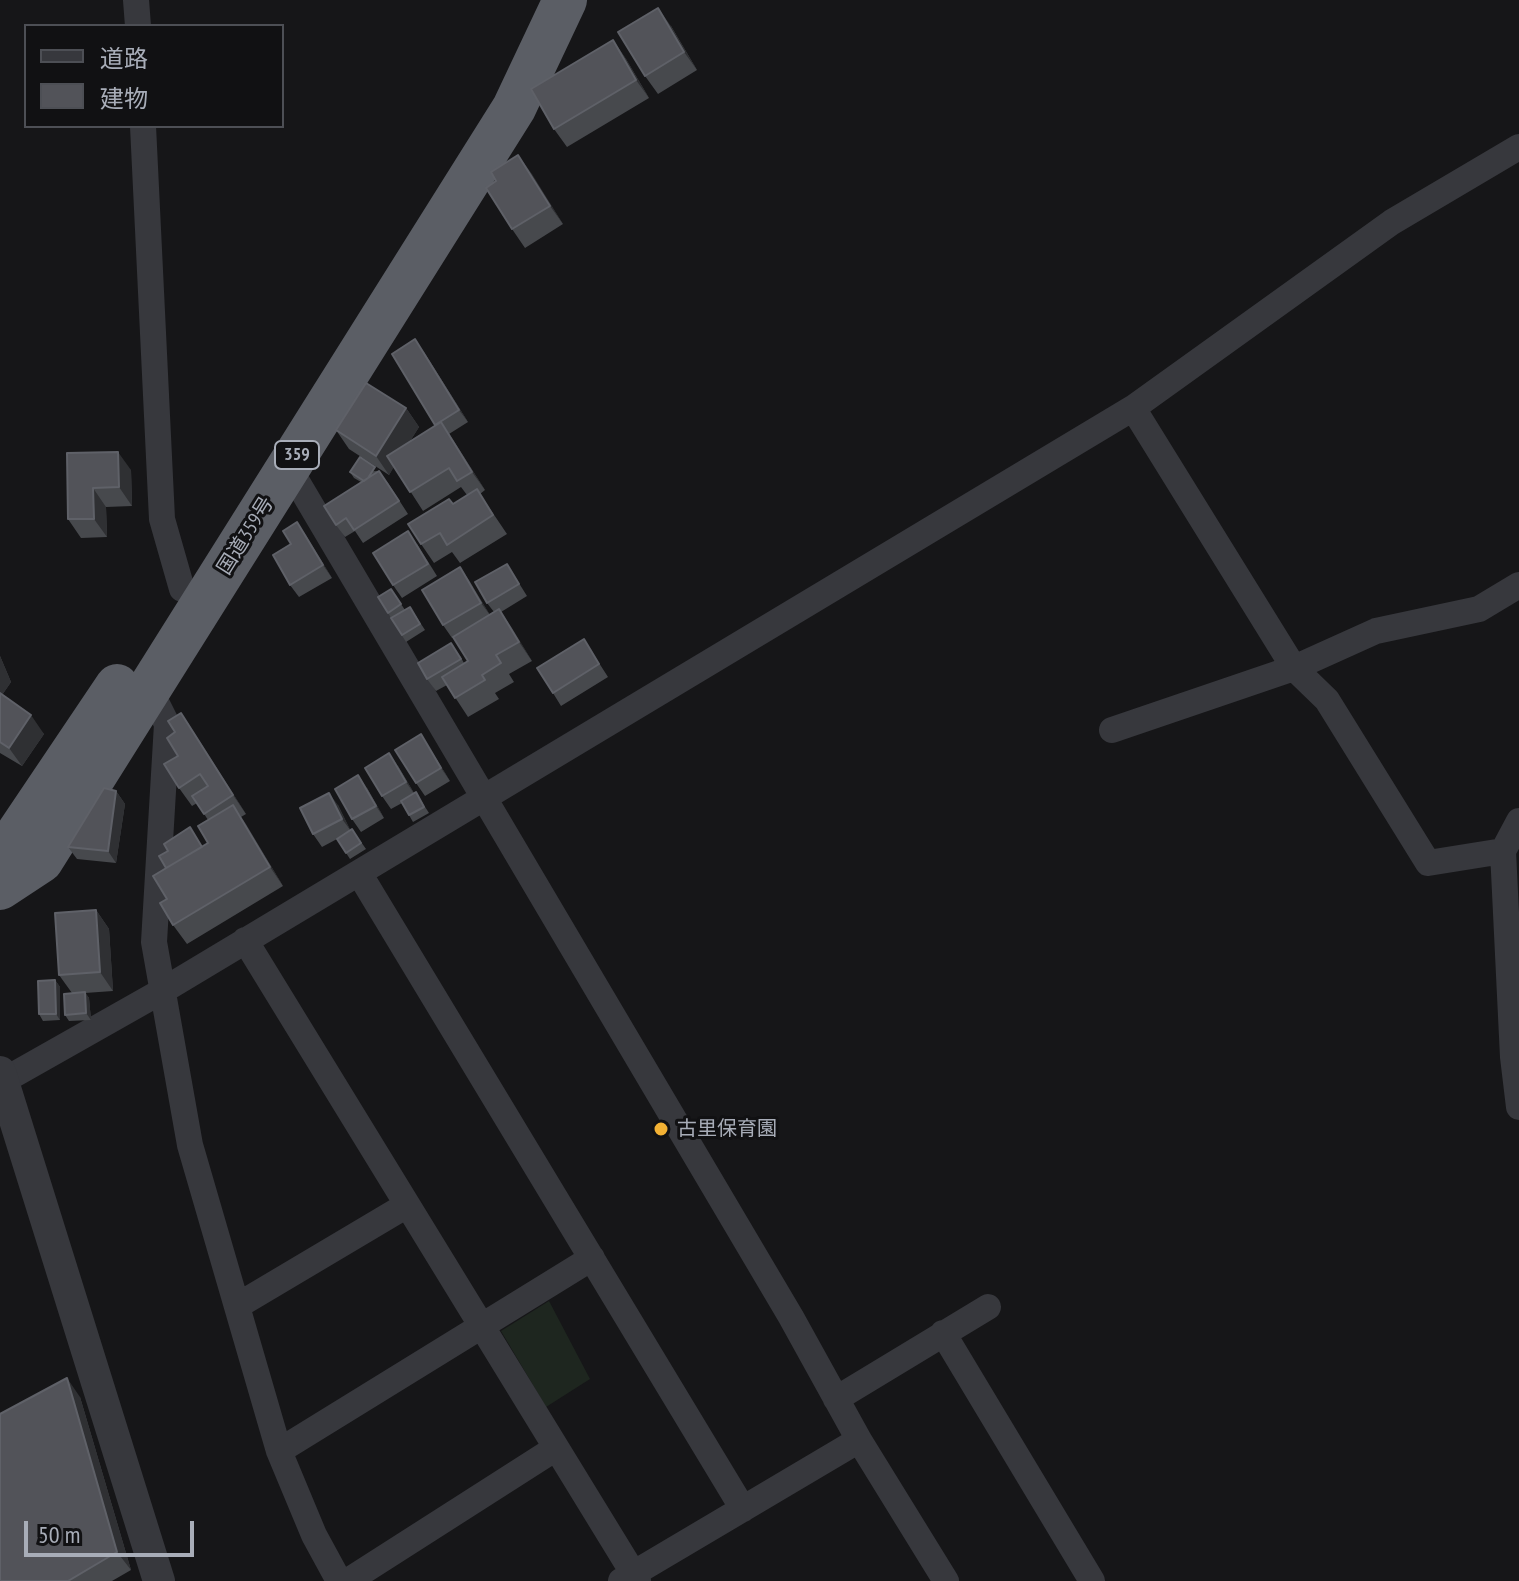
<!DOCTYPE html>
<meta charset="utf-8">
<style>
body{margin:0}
#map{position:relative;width:1519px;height:1581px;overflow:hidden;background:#161618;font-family:"PT Sans Narrow","Noto Sans JP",sans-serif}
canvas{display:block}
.legend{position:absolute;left:24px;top:24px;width:260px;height:104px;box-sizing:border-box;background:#111113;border:2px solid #4d4f55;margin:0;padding:10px 14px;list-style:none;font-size:24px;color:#a8adb8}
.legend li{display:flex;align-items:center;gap:16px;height:40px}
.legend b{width:40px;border:2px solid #4d4f55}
.scale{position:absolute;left:24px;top:1521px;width:170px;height:36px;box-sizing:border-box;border:4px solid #a8adb8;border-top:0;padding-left:10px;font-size:24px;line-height:28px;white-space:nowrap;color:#a8adb8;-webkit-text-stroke:6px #111113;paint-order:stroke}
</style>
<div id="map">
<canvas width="1519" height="1581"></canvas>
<ul class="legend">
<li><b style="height:10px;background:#37383d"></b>道路</li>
<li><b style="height:22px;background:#525359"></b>建物</li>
</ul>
<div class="scale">50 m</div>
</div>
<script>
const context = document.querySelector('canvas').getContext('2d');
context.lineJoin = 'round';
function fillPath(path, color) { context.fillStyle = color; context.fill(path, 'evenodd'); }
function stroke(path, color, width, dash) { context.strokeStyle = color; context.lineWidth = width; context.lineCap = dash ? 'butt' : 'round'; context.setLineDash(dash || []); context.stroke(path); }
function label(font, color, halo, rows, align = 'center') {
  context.font = font + ' "PT Sans Narrow","Noto Sans JP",sans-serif'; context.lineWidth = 6; context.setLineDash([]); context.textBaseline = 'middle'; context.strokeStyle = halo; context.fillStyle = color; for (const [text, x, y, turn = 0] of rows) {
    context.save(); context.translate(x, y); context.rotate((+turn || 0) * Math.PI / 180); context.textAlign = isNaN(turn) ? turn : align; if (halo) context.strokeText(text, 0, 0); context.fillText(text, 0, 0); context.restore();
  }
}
const green = new Path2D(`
 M549,1301l41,78 -44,28 -45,-76z`);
const minor = new Path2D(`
 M136,0l2,26
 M143,126l19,393 20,70
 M1133,408l161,260 33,32 101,163 75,-12
 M289,468l502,849 68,123 87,141
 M150,690l17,34 -13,218 36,203 89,306 35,84 25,46
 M1112,730l182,-62 82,-37 103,-22 40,-24
 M1519,821l-16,30 10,206 6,50
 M359,873l384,636
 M245,940l393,641
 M3,1081l159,-90 971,-583 259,-186 127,-75
 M237,1306l170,-101
 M943,1333l149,248
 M836,1399l152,-92
 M279,1451l313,-193
 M348,1581l208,-133
 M621,1581l238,-141`);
const tertiary = new Path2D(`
 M0,1072l159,509`);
const trunk = new Path2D(`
 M0,860l117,-174
 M0,888l41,-27 473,-753 51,-108`);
const wall = new Path2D(`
 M671,26l26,44 -39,24 -13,-18z
 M613,40l13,19 23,39 -82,49 -13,-18z
 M518,155l45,69 -38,24 -13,-19 -16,-48z
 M424,352l44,70 -19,12 36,56 -5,4 27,40 -47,29 -8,-11 -18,11 -13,-19 32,-40 14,-9 -6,-8 -38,24 -29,-45 -5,9 -40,-26 -13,-19 70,-22 13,19 -9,14 26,-16z
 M67,453l64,17 1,36 -26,1 1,30 -26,1 -13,-19z
 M378,471l10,12 20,31 -45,29 -8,-12 -10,6 -9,-12 25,-43 -7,-4 -4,-6z
 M297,522l35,56 -33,19 -9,-12 1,-41z
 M417,544l20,32 -35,22 -9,-13z
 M507,564l20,32 -26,16 31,49 -23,13 5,8 -19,11 4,6 -31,18 -21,-32 -11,6 -9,-12 33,-23 4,7 4,-2 -15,-24 -1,1 -9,-13 17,-58 30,48 4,-3 -7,-9z
 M391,589l14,21 5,-3 15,23 -19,12 -28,-45z
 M592,652l16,25 -47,29 -8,-13z
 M0,656l11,26 -9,13 42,39 -22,32 -22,-13z
 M181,713l65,101 -5,3 42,69 -96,58 -14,-19 -6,-26 36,-53 5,-3v-23l-11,-17 -5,3 -13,-18 -1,-32 -3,-24z
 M429,747l21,34 -25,15 -9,-13z
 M398,766l16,27 6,6 9,14 -16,9 -11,-19 -11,6 -9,-13z
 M367,788l17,30 -23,14 -9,-13z
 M116,791l9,13 -9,59 -39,-4 -9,-12z
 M338,805l12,25 2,-1 14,20 -16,10 -13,-20 -15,8 -9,-13z
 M96,910l13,19 4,62 -28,2 4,5 2,22 -22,1 -4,-6 7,-22 -13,-18z
 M55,980l5,7v33l-17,1 -4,-7z
 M80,1397l51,173 -19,11h-112z`);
const shadedWall = new Path2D(`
 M658,8l13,18 26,44 -13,-18z
 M613,40l13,19 23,39 -13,-18z
 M518,155l14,19 31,50 -13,-18z
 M415,339l9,13 44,70 -9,-12z
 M406,408l13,19 -30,48 -13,-19z
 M441,422l13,19 31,49 -13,-18z
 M118,452l13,18 1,36 -13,-19z
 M93,488l13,19 1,30 -13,-18z
 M297,522l9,13 26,43 -9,-13z
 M460,567l9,13 21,35 -9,-12z
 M499,609l13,19 20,33 -13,-19z
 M0,656l11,26 -11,16z
 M181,713l13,19 52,82 -13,-19z
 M31,715l13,19 -22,32 -13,-18z
 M421,734l8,13 21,34 -9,-13z
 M389,753l9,13 17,29 -9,-13z
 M358,775l9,13 17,30 -8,-12z
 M116,791l9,13 -9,59 -8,-12z
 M329,793l9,12 13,26 -9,-12z
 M233,805l13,19 37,62 -13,-19z
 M96,910l13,19 4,62 -13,-19z
 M55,980l5,7v33l-4,-6z
 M85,992l4,6 2,22 -5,-7z
 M67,1378l13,19 51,173 -14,-18z`);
const building = new Path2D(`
 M658,8l26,44 -39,24 -27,-44z
 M613,40l23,40 -82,49 -23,-40z
 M518,155l32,51 -38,23 -26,-41 10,-7 -5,-9z
 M415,339l44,71 -24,15 -43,-71z
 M366,383l40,25 -30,48 -40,-26z
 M441,422l31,50 -15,9 -8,-13 -39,24 -23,-36z
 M118,452l1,35 -26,1 1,31h-26l-1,-66z
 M360,457l15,10 -7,11 -4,3 -14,-9z
 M379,471l20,30 -45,29 -8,-12 -10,7 -12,-19z
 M477,489l16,26 -46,30 -7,-12 -19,11 -13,-20 41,-25 4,5z
 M297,522l26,43 -33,20 -17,-30 18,-11 -8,-13z
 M408,531l20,33 -35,21 -20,-32z
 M507,564l12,20 -32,19 -12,-21z
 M460,567l21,36 -38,22 -21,-35z
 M391,589l10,15 -13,9 -10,-16z
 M410,607l10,17 -18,11 -11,-17z
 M499,609l20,33 -23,13 5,8 -19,12 3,5 -30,18 -13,-21 26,-16 -15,-24z
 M584,639l15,25 -46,29 -16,-25z
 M451,643l10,16 -34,20 -9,-16z
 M0,693l31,22 -22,33 -9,-6z
 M181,713l52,82 -29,19 -12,-18 16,-10 -8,-12 -21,14 -15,-24 14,-8 -11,-18 8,-6 -7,-11z
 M421,734l20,34 -25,15 -21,-33z
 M389,753l17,29 -24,14 -17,-28z
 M358,775l18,31 -24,13 -17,-30z
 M104,788l12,3 -8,60 -40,-4z
 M416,792l8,15 -15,8 -8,-14z
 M329,793l13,26 -29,15 -13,-26z
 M233,805l37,62 -97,58 -13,-22 7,-4 -14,-23 55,-33 -10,-17z
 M190,827l12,20 -36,21 -7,-12 9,-5 -4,-7z
 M352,829l9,14 -15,10 -9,-14z
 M96,910l4,62 -41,3 -4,-62z
 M55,980l1,34h-17l-1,-33z
 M85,992l1,21 -21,2 -1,-21z
 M67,1378l50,174 -49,29h-68v-167z`);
const markers = [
 [661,1129,8,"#f2b134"]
];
const shields = [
 [297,455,44]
];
const shieldNames = [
 ["359",297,455]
];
const streetNames = [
 ["国道359号",246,536,-58]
];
const poiNames = [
 ["古里保育園",677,1129]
];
fillPath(green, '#1e261f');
stroke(minor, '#37383d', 26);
stroke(tertiary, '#37383d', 32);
stroke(trunk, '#5b5e65', 44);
fillPath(wall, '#47494d');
fillPath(shadedWall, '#2f3033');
fillPath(building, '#525359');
stroke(building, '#5f6168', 2);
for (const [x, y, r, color] of markers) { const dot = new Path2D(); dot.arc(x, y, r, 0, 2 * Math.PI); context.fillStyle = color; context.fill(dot); stroke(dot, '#111113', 3); }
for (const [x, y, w] of shields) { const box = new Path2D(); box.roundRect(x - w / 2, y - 14, w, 28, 6); context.fillStyle = '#111113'; context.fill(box); stroke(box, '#a8adb8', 2); }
label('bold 18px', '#a8adb8', null, shieldNames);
label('20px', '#a8adb8', '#111113', streetNames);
label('20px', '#a8adb8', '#111113', poiNames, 'left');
</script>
